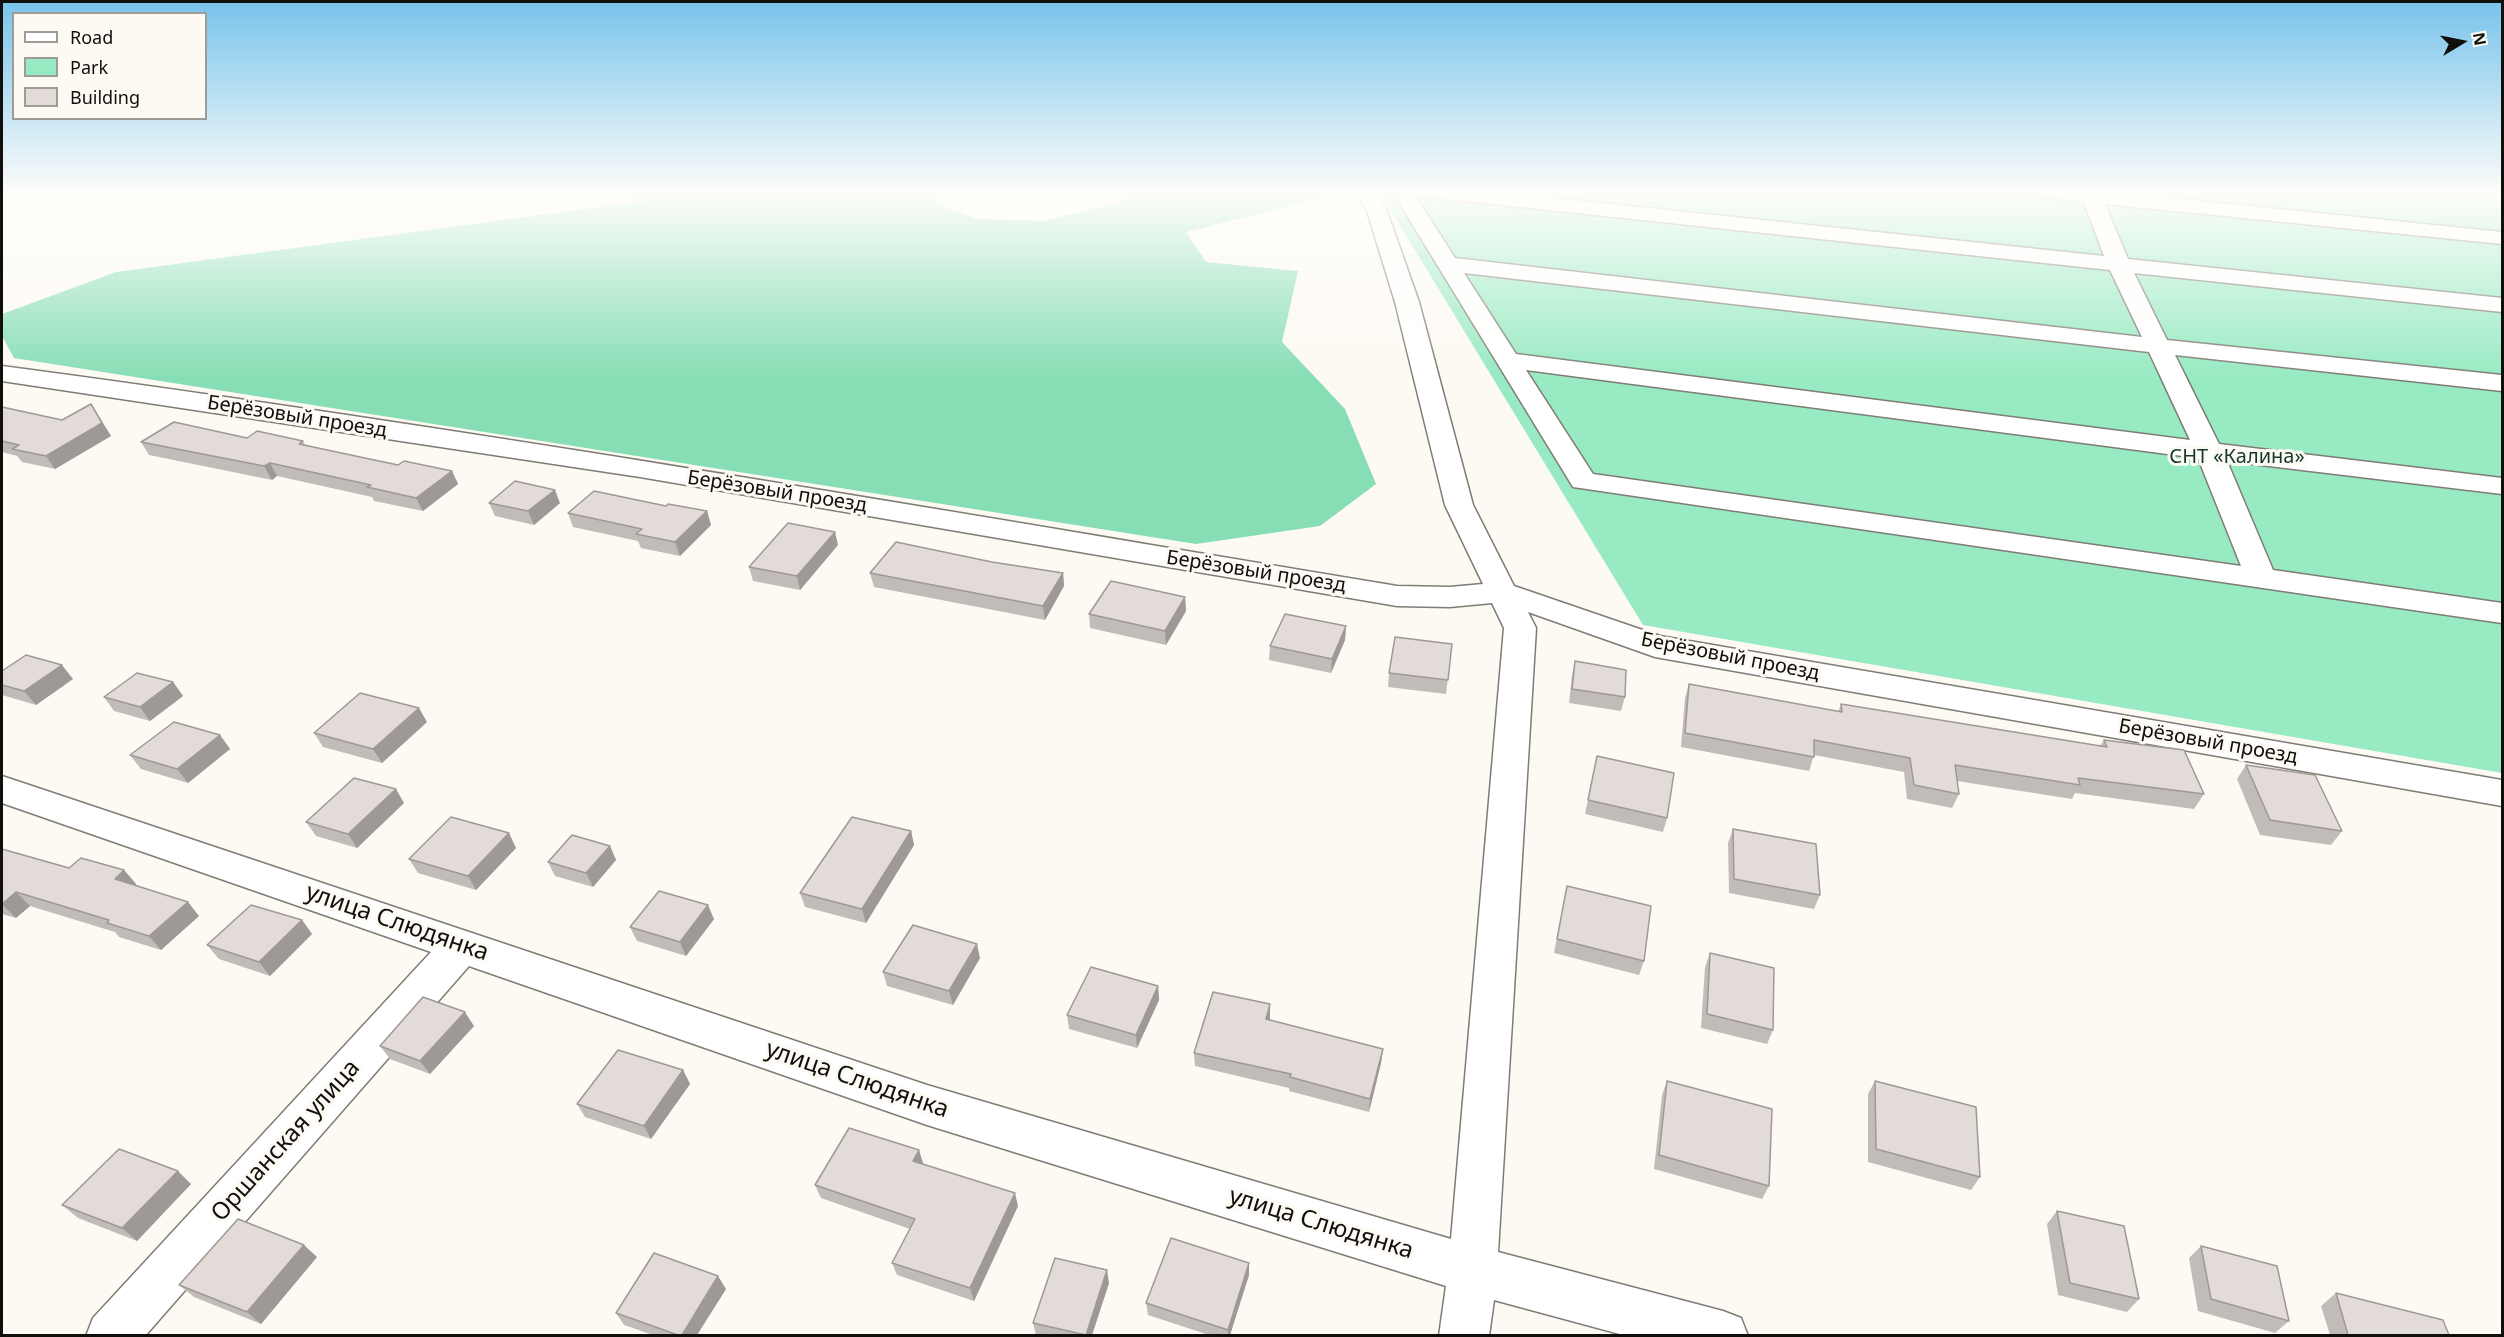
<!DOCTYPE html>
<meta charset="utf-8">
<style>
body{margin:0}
#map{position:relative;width:2504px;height:1337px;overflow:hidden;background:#fdfaf3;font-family:"Noto Sans",sans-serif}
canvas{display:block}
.frame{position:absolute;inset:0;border:3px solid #100f0c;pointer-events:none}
.legend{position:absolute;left:12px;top:12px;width:195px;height:108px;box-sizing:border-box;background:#fdfaf3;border:2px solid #9e9c97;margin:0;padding:8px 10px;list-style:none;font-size:18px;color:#100f0c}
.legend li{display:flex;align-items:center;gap:12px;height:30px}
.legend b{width:30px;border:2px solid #9e9c97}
.north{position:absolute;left:2432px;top:12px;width:60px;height:60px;-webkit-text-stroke:4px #fdfaf3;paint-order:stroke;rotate:80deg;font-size:16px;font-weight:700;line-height:24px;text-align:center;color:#100f0c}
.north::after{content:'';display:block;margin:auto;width:21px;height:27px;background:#100f0c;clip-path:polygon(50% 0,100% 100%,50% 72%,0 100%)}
</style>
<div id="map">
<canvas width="2504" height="1337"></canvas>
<div class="frame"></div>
<ul class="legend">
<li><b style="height:8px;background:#fff"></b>Road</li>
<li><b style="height:16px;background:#97eac2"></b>Park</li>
<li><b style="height:16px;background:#e2dbd7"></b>Building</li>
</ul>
<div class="north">N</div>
</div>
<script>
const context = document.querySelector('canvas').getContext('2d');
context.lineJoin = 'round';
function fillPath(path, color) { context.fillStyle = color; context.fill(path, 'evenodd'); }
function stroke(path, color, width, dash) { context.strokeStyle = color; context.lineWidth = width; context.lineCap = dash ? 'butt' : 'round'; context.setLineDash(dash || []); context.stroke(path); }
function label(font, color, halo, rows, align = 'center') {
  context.font = font + ' "Noto Sans",sans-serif'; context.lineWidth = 6; context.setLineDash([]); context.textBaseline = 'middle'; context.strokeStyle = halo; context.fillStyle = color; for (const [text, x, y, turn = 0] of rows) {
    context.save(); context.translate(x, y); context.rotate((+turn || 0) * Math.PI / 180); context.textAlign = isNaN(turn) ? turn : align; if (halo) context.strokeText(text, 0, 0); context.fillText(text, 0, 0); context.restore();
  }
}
const green = new Path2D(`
 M1379,191h1123v582l-859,-148z`);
const forest = new Path2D(`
 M610,191h331l-5,13 42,15 66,2 65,-16 36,-14h179l-4,7 -134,34 20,30 92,9 -16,71 63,67 31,75 -56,42 -124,18 -1182,-186 -12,-22v-22l114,-42 528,-71z`);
const minor = new Path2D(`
 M1356,191h20l11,20 32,91 54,203 41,81 146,50 842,144v26l-847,-149 -127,-45 8,16 -38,624 225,59 18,7 7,18h-121l-133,-36 -5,36h-50l7,-50 -519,-161 -458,-159 -324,370h-59l7,-18 338,-366 -429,-149v-27l925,309 524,154 53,-611 -12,-25 -42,4 -53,-1 -757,-129 -638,-96v-15c467,62 931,143 1395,220l53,1 33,-3 -38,-79 -50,-203 -28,-91z
 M1392,191h20l43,67 687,79 -32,-67 -683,-73 -7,-2 -3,-4h70l617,65 -20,-54 -51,-7 -3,-4h73l399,41v12l-397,-40 23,55 374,39v14l-368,-39 33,67 335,35v16l-327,-36 44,89 283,34v16l-275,-33 46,109 229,33v20l-929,-136zM1464,273l685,79 41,88 -674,-86zM1526,370l672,88 43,108 -648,-92z`);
const wall = new Path2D(`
 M91,404l20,32 -56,33 -33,-7 -5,-6 -15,-4v-45l60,13z
 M247,438l56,3 2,4 93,20 54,6 6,13 -35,27 -49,-10 -2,-4 -95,-21 -5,4 -123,-25 -8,-13z
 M489,503h71l-26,22 -39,-9z
 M666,506l41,5 4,14 -31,31 -39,-8 -3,-7 -65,-14 -5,-14z
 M838,545l-38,45 -47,-9 -4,-14z
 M992,562l71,11 1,13 -19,34 -171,-33 -4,-14z
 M1185,597l1,14 -20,34 -76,-17 -1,-14z
 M1346,626l-1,14 -14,33 -62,-13 1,-14z
 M1452,644l-6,50 -58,-7 1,-14z
 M1575,661l50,36 -4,14 -52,-8 3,-28z
 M2,671l71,8 -37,26 -34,-10z
 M173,682l10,14 -33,25 -36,-10 -10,-14z
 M1689,684l149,28 3,-8 259,42 4,-6 100,54 -10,15 -119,-16 -3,6 -115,-18 2,13 -7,14 -45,-9 -3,-27 -90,-17 -5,16 -128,-24 4,-49z
 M427,722l-45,41 -59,-16 -9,-14z
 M220,735l10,14 -42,34 -47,-14 -11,-14z
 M1597,756l70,62 -4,14 -78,-18z
 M2246,765l96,66 -11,14 -71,-10 -23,-56z
 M404,803l-47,45 -41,-12 -10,-14z
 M1733,829l87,66 -6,14 -85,-16 -1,-50z
 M911,831l3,14 -48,78 -61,-16 -5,-14z
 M610,846l6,14 -23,27 -38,-11 -7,-14z
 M516,848l-40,42 -58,-17 -9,-14z
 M2,849l67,19 55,2 12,14v1l63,31 -38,34 -42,-13 -4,-5 -85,-26 -14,12 -14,-4z
 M1567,886l77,75 -5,14 -85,-22z
 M714,919l-28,37 -49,-15 -7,-14z
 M302,920l10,14 -42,42 -51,-17 -12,-14z
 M1710,953l63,77 -6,14 -66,-16 4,-61z
 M980,958l-27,47 -66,-19 -4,-14z
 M1158,986l1,14 -22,48 -68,-19 -2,-14z
 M1270,1018v2l113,29 -2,14 -12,49 -80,-21v-3l-94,-22 -1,-13z
 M474,1026l-44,48 -40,-15 -10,-13z
 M683,1070l7,14 -39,55 -66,-22 -8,-13z
 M1667,1081l102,105 -7,13 -108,-30 8,-74z
 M1875,1081l105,96 -9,13 -103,-28v-68z
 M919,1150l3,14 96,42 -44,95 -77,-26 -5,-12 18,-34 -89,-31 -6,-13z
 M191,1184l-54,57 -59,-23 -16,-13z
 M2057,1211l82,88 -12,13 -69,-17 -11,-71z
 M2201,1246l88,75 -14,12 -77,-22 -9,-53z
 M317,1257l-56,67 -67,-27 -15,-12z
 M1249,1263v12l-19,60h-21l-61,-20 -2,-12z
 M1109,1283l-17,52h-56l-3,-12z
 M726,1289l-29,46h-44l-29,-10 -8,-12z
 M2336,1293l113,42h-119l-9,-29z`);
const shadedWall = new Path2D(`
 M91,404l20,32 -56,33 -9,-13z
 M270,463l7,13 -5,4 -8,-14z
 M452,471l6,13 -35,27 -7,-13z
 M555,490l5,13 -26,22 -6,-14z
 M707,511l4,14 -31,31 -5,-14z
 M835,532l3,13 -38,45 -3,-14z
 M1063,573l1,13 -19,34 -2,-14z
 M1185,597l1,14 -20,34 -1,-14z
 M1346,626l-1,14 -14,33 1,-14z
 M62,665l11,14 -37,26 -12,-14z
 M173,682l10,14 -33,25 -10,-14z
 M419,708l8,14 -45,41 -9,-14z
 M220,735l10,14 -42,34 -11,-14z
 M396,789l8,14 -47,45 -9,-14z
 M911,831l3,14 -48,78 -4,-14z
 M509,833l7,15 -40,42 -8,-14z
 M610,846l6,14 -23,27 -7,-14z
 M124,870l12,14 -9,9 -12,-14z
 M16,892l14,14 -14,12 -14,-14z
 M188,902l11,14 -38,34 -12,-14z
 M708,905l6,14 -28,37 -6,-14z
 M302,920l10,14 -42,42 -11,-14z
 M977,944l3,14 -27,47 -4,-14z
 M1158,986l1,14 -22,48 -1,-13z
 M1270,1004v14l-4,15v-14z
 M465,1012l9,14 -44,48 -10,-13z
 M1383,1049l-2,14 -12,49 1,-13z
 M683,1070l7,14 -39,55 -7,-13z
 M919,1150l4,13 -6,11 -4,-13z
 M178,1171l13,13 -54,57 -15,-13z
 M1015,1193l3,13 -44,95 -4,-13z
 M304,1245l13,12 -56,67 -14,-12z
 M1249,1263v12l-19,60h-2v-5z
 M1107,1270l2,13 -17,52h-6z
 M718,1276l8,13 -29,46h-15z`);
const building = new Path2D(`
 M91,404l11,19 -56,33 -34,-7 7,-4 -17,-4v-34l60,13z
 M174,422l73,16 10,-7 46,10 -4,3 99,21 6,-4 48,10 -36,27 -49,-11 4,-2 -101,-22 -6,3 -123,-24z
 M515,481l40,9 -27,21 -39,-8z
 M594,491l72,15 2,-2 39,7 -32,31 -39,-8 6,-5 -74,-16z
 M788,523l47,9 -38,44 -48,-9z
 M896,542l96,20 71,11 -20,33 -173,-33z
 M1111,581l74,16 -20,34 -76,-17z
 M1285,614l61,12 -14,33 -62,-13z
 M1395,637l57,7 -4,36 -59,-7z
 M26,655l36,10 -38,26 -22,-6v-14z
 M1575,661l51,9 -1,27 -53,-8z
 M137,673l36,9 -33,25 -36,-10z
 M1689,684l153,28 -1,-8 266,43 -3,-7 80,10 20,44 -126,-16 2,7 -125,-20 4,29 -45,-9 -4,-27 -96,-18v17l-129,-24z
 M360,693l59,15 -46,41 -59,-16z
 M174,722l46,13 -43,34 -47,-14z
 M1597,756l77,17 -7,45 -79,-18z
 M2246,765l69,10 27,56 -72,-11z
 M354,778l42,11 -48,45 -42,-12z
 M451,817l58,16 -41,43 -59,-17z
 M852,817l59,14 -49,78 -62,-16z
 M1733,829l83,15 4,51 -86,-16z
 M572,835l38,11 -24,27 -38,-11z
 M2,849l67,19 12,-10 43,12 -9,9 73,23 -39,34 -42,-13 2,-3 -93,-28 -14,12z
 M1567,886l84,20 -7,55 -87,-22z
 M659,891l49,14 -28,37 -50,-15z
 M251,905l51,15 -43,42 -52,-17z
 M913,925l64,19 -28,47 -66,-19z
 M1710,953l64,15 -1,62 -66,-16z
 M1091,967l67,19 -22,49 -69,-20z
 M1213,992l57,12 -4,15 117,30 -13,50 -80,-22 1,-3 -97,-21z
 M423,997l42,15 -45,49 -40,-15z
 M618,1050l65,20 -39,56 -67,-22z
 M1667,1081l105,28 -3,77 -110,-31z
 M1875,1081l101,26 4,70 -104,-28z
 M849,1128l70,22 -6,11 102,32 -45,95 -78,-25 23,-44 -100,-34z
 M119,1149l59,22 -56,57 -60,-23z
 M2057,1211l67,15 15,73 -69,-16z
 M238,1219l66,26 -57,67 -68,-27z
 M1171,1238l78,25 -21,67 -82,-27z
 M2201,1246l76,20 12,55 -78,-22z
 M654,1253l64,23 -36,59h-4l-62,-22z
 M1055,1258l52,12 -21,65 -53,-12z
 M2336,1293l107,27 6,15h-101z`);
const streetNames = [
 ["Берёзовый проезд",297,417,9],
 ["Берёзовый проезд",777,492,9],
 ["Берёзовый проезд",1256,572,9],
 ["Берёзовый проезд",1730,657,11],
 ["Берёзовый проезд",2208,742,10]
];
const parkNames = [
 ["СНТ «Калина»",2237,457]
];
const nearStreetnames = [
 ["улица Слюдянка",397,923,19],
 ["улица Слюдянка",857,1080,19],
 ["Оршанская улица",286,1141,-48],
 ["улица Слюдянка",1321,1224,17]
];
fillPath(green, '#97eac2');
fillPath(forest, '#87deb5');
stroke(minor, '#7f7c76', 3);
fillPath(minor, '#fff');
fillPath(wall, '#c2bcb9');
fillPath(shadedWall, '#9e9996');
fillPath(building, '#e2dbd7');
stroke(building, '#9e9996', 1.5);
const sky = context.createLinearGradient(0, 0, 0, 378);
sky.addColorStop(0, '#77c3eb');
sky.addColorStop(0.51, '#fefdfa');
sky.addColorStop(1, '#fefdfa00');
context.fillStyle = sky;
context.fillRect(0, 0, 2504, 378);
label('20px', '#100f0c', '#fdfaf3', streetNames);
label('20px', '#133a2a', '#fdfaf3', parkNames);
label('24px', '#100f0c', '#fdfaf3', nearStreetnames);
</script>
